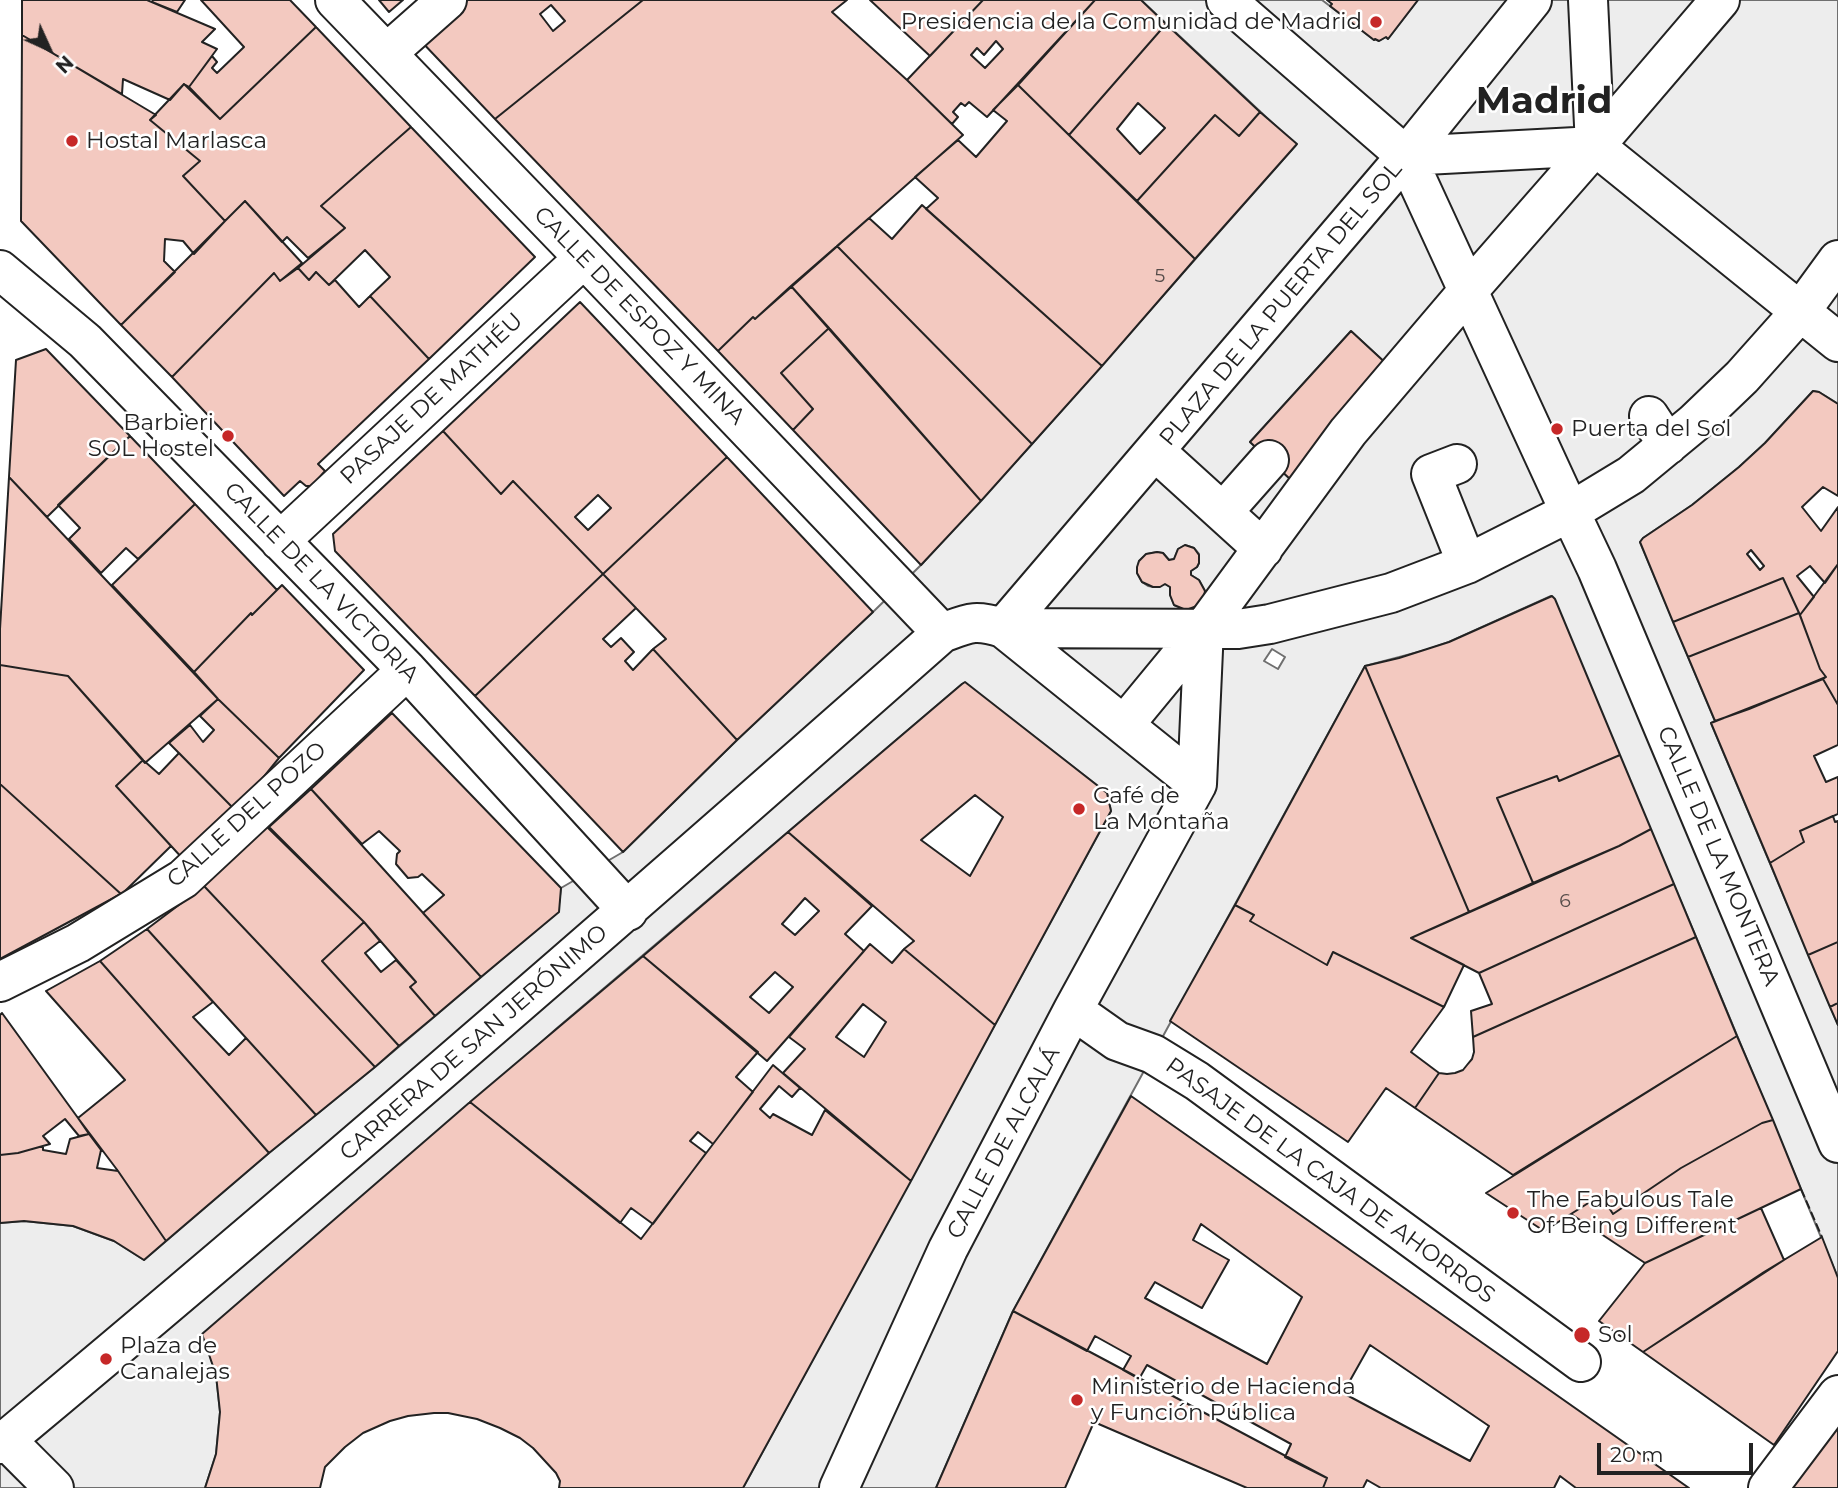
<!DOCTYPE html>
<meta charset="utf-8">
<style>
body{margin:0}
#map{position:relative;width:1838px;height:1488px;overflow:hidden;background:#fff;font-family:Montserrat,sans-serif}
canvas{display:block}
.north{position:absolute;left:14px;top:14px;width:70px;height:70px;-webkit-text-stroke:5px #fff;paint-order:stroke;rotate:135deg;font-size:19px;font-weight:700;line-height:28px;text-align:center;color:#222}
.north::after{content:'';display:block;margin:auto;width:24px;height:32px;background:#222;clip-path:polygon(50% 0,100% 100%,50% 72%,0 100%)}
.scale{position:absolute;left:1597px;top:1443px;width:156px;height:32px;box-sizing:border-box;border:4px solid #222;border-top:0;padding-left:9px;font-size:21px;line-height:24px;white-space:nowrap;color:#222;-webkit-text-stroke:5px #fff;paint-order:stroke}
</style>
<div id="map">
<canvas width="1838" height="1488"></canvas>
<div class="north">N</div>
<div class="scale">20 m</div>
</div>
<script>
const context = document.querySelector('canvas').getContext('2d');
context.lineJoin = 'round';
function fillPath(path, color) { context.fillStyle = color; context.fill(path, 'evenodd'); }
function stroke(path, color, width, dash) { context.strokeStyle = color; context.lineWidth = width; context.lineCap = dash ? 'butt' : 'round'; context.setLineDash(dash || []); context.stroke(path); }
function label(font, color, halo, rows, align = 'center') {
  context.font = font + ' Montserrat,sans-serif'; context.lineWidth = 5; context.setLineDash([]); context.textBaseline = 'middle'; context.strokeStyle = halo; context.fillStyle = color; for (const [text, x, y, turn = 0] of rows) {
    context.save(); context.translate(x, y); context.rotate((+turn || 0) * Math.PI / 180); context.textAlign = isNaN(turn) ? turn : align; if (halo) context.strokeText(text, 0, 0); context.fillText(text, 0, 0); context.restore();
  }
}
const parking = new Path2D(`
 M1141,0h181l52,40 1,-1 4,2 7,-4 2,2 30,-39h420v404l-19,-12 -6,-1 -48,52 -26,24 -47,38 -49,33 -3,4 75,179 -4,2 127,302v253l-142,-341 -145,-341 -102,46 -23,8 -61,16 -352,645 -77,177h-193l368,-677 -4,-18 -142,-110 -3,1 -406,345 -349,317 9,29 4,37 -4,42 -11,34h-205v-265l24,-2 49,5 41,15 30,19 125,-107 106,-86 183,-155 3,-24 62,-36 114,-112 136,-128 48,-47 111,-121 264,-299zM1351,331l40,37 -102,110 -39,-36zM1185,545l9,3 5,6v9l-2,4 -6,4v4l8,5 6,11 -1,6 -7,9 -11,4 -12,-5 -4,-10v-8l-5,-3 -11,3 -6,-1 -6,-4 -5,-9 2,-12 8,-7 10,-2 6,1 6,7 5,-1 4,-10zM1272,649l13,8 -7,12 -14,-8z`);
const building = new Path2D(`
 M22,0h125l68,29 -13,13 15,7 -28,38 -5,-3 -14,16 -47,-21 -1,15 -100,-59z
 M153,0h32l-8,12 -25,-10z
 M201,0h89l26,27 -96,92 -31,-32 23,-31 5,6 -5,6 5,5 27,-26z
 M379,0h24l-14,12z
 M466,0h177l-148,119 -76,-80zM551,5l14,16 -12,10 -13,-17z
 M643,0h204l-15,12 75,68 56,55 -208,184 -2,-2 -35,34 -223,-232z
 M870,0h113l-53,56z
 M983,0h112l-108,117 -18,-15 -4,4 -4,-3 -8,9 5,5 -6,7 -45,-44zM996,41l7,8 -18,19 -14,-13 6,-7 7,7z
 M1095,0h46l25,24 -97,111 -51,-50z
 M1327,0h91l-30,39 -2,-2 -7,4 -4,-2 -1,1 -44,-34 2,-2z
 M1166,24l94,88 -21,24 -24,-21 -78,86 -68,-66zM1138,103l27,25 -25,26 -23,-25z
 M316,27l95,100 -90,79 24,22 -37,30 -21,-21 -5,5 -37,-41 -20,20 -42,-45 17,-15 -50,-41 34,-36 36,35z
 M22,35l134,80 -6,5 50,41 -17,15 42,45 -31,33 -11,-13 -18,-2 -1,22 11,11 -54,53 -100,-104z
 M1018,85l177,174 -93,107 -176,-157 12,-11 -23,-21 43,-37 18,17 31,-36 -14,-11z
 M1260,112l37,32 -102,115 -58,-58 78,-86 24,21z
 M411,127l124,130 -106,102 -59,-63 20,-19 -25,-27 -36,35 -13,-13 -7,8 -11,-12 47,-40 -24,-22z
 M245,201l57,62 -22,18 -6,-8 -102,104 -51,-52z
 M922,205l180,161 -70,78 -195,-198 32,-28 23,21z
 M837,246l195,198 -51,57 -190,-215z
 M298,268l11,12 7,-8 13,13 6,-5 24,27 11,-11 59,63 -111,105 7,7 -13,15h-6l-6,-5 -16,15 -112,-119 102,-104 6,8z
 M791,286l38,42 -48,45 32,36 -20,21 -75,-79 35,-34 2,2z
 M580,302l147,155 -124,117 -90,-93 -12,13 -58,-63zM598,495l13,13 -23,22 -13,-13z
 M829,328l152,173 -60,64 -128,-135 20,-21 -32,-36z
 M1351,331l40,37 -101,111 -40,-37z
 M46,349l84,87 -83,81 -38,-40 7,-117z
 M1813,391l6,1 19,12v92l-15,-9 -21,20 19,24 17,-24v57l-13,19 -15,-17 -13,10 17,21 -14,18 -17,-37 -110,44 -33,-80 3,-4 49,-33 47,-38 26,-24zM1751,550l13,16 -4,4 -13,-16z
 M443,431l58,63 12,-13 90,93 -128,122 -140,-145 -2,-17z
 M130,436l65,68 -57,55 -12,-11 -25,25 -32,-34 11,-11 -22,-23z
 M727,457l146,155 -136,128 -84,-91 13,-10 -63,-65z
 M9,477l209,222 -73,64 -77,-87 -68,-11v-36z
 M195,504l82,86 -25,25 -1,-2 -57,59 -82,-87z
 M1185,545l9,3 5,7v8l-2,4 -6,4v4l8,5 6,11 -1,6 -7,9 -11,4 -12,-5 -4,-10v-8l-5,-3 -5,3h-7l-11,-5 -5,-9v-6l2,-6 7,-7 11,-2 6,1 6,7 5,-1 4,-10z
 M1838,564v141l-15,-26 3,-2 -6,-8 -20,-54z
 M603,574l33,34 -33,31 8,8 10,-9 13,14 -9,9 8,9 20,-21 84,91 -114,112 -148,-156z
 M1783,578l16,35 -111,44 -15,-35z
 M282,585l82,85 -85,88 -61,-59 -24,-27 57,-59 1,2z
 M1552,596l3,3 65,156 -61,26 -2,-5 -60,22 36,85 -64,29 -104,-246 34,-8 50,-16z
 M1799,613l21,56 6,8 -77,32 -34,12 -27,-64z
 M0,665l68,11 75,84 -27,26 55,60 -48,47 -2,1 -121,-110z
 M1365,666l104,246 -58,26 53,27 -20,42 -111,-55 -6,13 -77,-44 4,-6 -19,-10z
 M1823,679l15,26v40l-24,11 12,26 12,-5v37l-38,17 4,11 -34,21 -59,-140z
 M965,682l142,111 4,18 -116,214 -91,-76 10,-8 -126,-109 174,-148zM975,795l28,22 -33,59 -49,-36z
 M218,699l61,59 -43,53 -67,-68 21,-18 13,17 11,-12 -14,-14z
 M392,713l169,175 -2,24 -78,65 -58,-64 21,-18 -22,-21 -4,3 -10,1 -12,-14 1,-10 3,-3 -21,-20 -17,13 -51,-55z
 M179,753l57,58 -52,49 -68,-74 27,-26 16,14z
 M1620,755l31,74 -32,17 -86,37 -36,-85 60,-22 2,5z
 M0,784l121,110 -121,65z
 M311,789l170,188 -46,39 -25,-29 6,-5 -52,-60 -95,-95z
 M1833,816l2,6 3,-1v121l-30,13 -38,-92 34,-21 -4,-11z
 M263,823l101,99 -42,39 77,85 -24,21 -171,-181z
 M1651,829l23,55 -195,89 -68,-35 208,-92z
 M788,832l84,74 -27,28 19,17 -97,110 -124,-105zM805,898l14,13 -24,24 -13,-11zM775,972l18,15 -24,26 -19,-16z
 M1674,884l22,53 -223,100 -2,-26 21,-7 -13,-31z
 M204,886l171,181 -59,48 -169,-186z
 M1235,905l19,10 -4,6 77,44 6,-13 111,55 -33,45 28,21 -24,35 -29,-20 -38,54 -178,-121z
 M364,922l16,19 -15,12 16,19 15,-12 20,22 -6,5 25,29 -36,30 -77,-85z
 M147,929l66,73 -20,15 36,38 17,-17 70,77 -47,38 -169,-192z
 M1696,937l41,99 -224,139 -98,-67 24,-35 8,1 8,-1 8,-3 4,-5 5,-6 2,-7 -1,-15z
 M1838,942v61l-8,4 -22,-52z
 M870,944l22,19 12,-14 91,76 -84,156 -128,-108 22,-24 -16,-12zM863,1004l23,18 -22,35 -28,-20z
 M643,956l115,96 -22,25 17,15 -40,52 -15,-12 -8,9 16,12 -53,71 -22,-16 -11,15 -150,-121z
 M100,961l169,192 -103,88 -48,-70 -40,-53 47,-38 -79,-89z
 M1838,1003v22l-8,-18z
 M2,1013l76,105 11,16 -10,2 -14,-17 -22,17 7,8 -32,9 -18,2v-140z
 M1737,1036l36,84 -11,3 -81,45 -68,46 -12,-19 -57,36 -58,-38z
 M773,1065l27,23 -8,9 -13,-11 -19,23 10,9 3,-4 39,21 13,-25 86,71 -168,307h-184l1,-7 -4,-8 -23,-25 -13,-10 -20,-10 -23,-9 -29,-6h-14l-26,3 -18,5 -27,12 -18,14 -20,20 -5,21h-115l11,-34 4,-42 -4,-37 -14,-41 268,-232 171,137z
 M1131,1096l558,392h-113l-16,-12 -6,12h-173l-14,-8 -4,8h-40l4,-10 -42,-21 6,-13 -144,-79 -8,14 -16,-9 8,-14 -36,-20 -8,15 -74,-40zM1201,1224l101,73 -35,67 -122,-66 10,-16 47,26 27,-48 -36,-20zM1370,1345l119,81 -19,35 -127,-68z
 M1773,1120l28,69 -156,74 -74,-49 30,-19 12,19 68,-46 81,-45z
 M89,1134l12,16 -4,18 21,3 48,70 -22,19 -30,-19 -41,-15 -49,-5 -24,2v-68l18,-2 25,-7v4l23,4 4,-15z
 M1761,1208l23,52 -141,92 -44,-31 46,-58z
 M1822,1237l16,41v73l-64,94 -131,-93 121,-80z
 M1013,1311l314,167 -4,10h-76l-153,-66 -29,66h-129z
 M1838,1423v65h-49z`);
const street = new Path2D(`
 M335,0l249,258 358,375
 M1226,0l180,156 164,356 27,57 241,574
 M1588,0l7,146
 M387,53l60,-53
 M1406,156l189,-10 243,196
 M0,270l85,71 322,329 221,241
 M1649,416l19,29
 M1155,451l108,98
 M1457,464l-26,10 36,90
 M1223,512l46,-52
 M280,541l304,-283
 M1003,628l235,1 32,-5 121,-31 76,-29 103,-52 61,-37 63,-52 48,-46 58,-65 38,-52
 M1003,628l403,-472 126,-156
 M1124,725l80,-97 144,-196 120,-141 127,-145 125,-146
 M0,982l78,-39 105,-64 224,-209
 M1073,1010l44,31 36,13 44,27 384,281
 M6,1440c317,-264 627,-534 936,-807 27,-10 32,-14 61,-5l194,156
 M839,1488l109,-239 125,-239 124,-226 7,-156
 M1768,1488l70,-93`);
const secondary = new Path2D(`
 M0,1444l6,-4 48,48`);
const fence = new Path2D(`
 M1801,1189l21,48`);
const markers = [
 [1376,22,7,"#c62828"],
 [72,141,7,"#c62828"],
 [1557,429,7,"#c62828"],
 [228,436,7,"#c62828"],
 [1079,809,7,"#c62828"],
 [1513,1213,7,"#c62828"],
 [1582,1335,9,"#c62828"],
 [106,1359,7,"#c62828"],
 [1077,1400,7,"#c62828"]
];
const numberNames = [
 ["5",1160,276],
 ["6",1565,901]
];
const poiNames = [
 ["Presidencia de la Comunidad de Madrid",1362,22,"right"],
 ["Hostal Marlasca",86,141],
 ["Barbieri",214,423,"right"],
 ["SOL Hostel",214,449,"right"],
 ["Puerta del Sol",1571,429],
 ["Café de",1093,796],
 ["La Montaña",1093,822],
 ["The Fabulous Tale",1527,1200],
 ["Of Being Different",1527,1226],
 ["Sol",1598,1335],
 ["Plaza de",120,1346],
 ["Canalejas",120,1372],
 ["Ministerio de Hacienda",1091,1387],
 ["y Función Pública",1091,1413]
];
const streetNames = [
 ["PLAZA DE LA PUERTA DEL SOL",1281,304,-50],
 ["CALLE DE ESPOZ Y MINA",639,316,46],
 ["PASAJE DE MATHÉU",432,399,-43],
 ["CALLE DE LA VICTORIA",321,583,46],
 ["CALLE DEL POZO",247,815,-42],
 ["CALLE DE LA MONTERA",1718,856,67],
 ["CARRERA DE SAN JERÓNIMO",474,1043,-41],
 ["CALLE DE ALCALÁ",1004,1143,-62],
 ["PASAJE DE LA CAJA DE AHORROS",1330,1181,36]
];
const townNames = [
 ["Madrid",1544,102]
];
fillPath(parking, '#ededed');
stroke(parking, '#6f6f6f', 2);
fillPath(building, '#f3c9c0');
stroke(building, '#222', 2);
stroke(street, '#222', 42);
stroke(secondary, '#222', 42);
stroke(street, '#fff', 38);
stroke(secondary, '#fff', 38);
stroke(fence, '#222', 2, [9, 3.5]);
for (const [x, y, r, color] of markers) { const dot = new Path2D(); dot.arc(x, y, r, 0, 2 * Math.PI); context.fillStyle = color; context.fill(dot); stroke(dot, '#fff', 2.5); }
label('19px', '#564c4a', null, numberNames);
label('23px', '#222', '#fff', poiNames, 'left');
label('23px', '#222', '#fff', streetNames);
label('bold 37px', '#222', '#fff', townNames);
</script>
